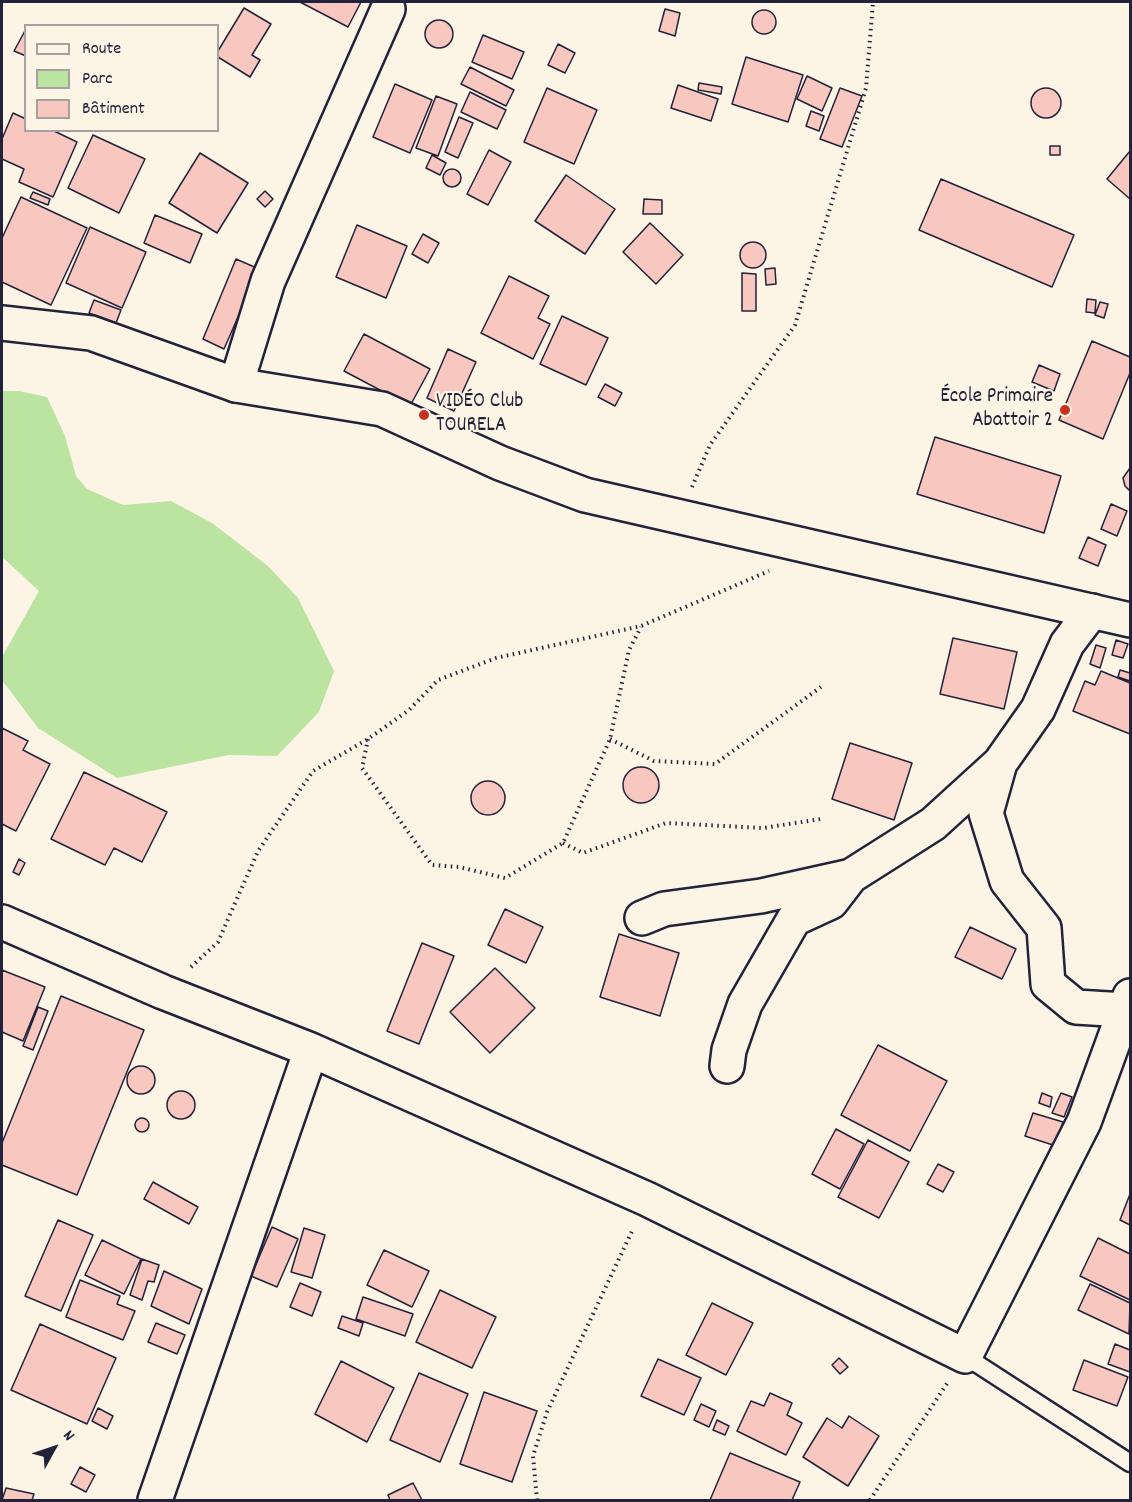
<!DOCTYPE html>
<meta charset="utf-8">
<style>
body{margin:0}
#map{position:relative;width:1132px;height:1502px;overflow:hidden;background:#fcf5e5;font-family:Dekko,sans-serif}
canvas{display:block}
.frame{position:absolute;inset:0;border:3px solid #22223b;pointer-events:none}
.legend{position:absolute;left:24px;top:24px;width:195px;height:108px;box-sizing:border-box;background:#fcf5e5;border:2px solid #a5a1a1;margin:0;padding:8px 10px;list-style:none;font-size:18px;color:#22223b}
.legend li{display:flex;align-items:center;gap:12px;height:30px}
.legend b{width:30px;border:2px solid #a5a1a1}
.north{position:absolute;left:24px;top:1418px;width:60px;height:60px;-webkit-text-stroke:4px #fcf5e5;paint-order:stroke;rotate:50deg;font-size:16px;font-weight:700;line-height:24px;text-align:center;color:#22223b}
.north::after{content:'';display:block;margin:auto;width:21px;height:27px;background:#22223b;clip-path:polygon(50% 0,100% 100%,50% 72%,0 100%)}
</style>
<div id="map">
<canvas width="1132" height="1502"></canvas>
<div class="frame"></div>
<ul class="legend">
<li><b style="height:8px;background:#fcf5e5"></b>Route</li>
<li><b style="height:16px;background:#bbe4a1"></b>Parc</li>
<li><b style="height:16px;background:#f8c8c0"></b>Bâtiment</li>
</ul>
<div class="north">N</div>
</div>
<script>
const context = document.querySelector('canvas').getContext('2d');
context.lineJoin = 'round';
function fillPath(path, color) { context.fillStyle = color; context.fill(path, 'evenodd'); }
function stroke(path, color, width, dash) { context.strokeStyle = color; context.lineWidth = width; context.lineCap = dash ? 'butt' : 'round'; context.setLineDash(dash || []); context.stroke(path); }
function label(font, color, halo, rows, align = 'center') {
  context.font = font + ' Dekko,sans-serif'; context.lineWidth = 4.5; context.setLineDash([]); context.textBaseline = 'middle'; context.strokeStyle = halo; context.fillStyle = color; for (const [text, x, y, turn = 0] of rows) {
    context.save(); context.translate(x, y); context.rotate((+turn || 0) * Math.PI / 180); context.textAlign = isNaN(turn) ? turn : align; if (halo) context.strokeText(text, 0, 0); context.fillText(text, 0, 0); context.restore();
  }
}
const green = new Path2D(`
 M2,391h17l28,6 18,39 11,40 11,13 36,16 48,-4 41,22 56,43 30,32 36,73 -15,41 -42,44 -48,-1 -112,23 -79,-50 -36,-48v-23l37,-66 -37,-34z`);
const building = new Path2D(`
 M300,2h61l-13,25z
 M244,8l27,16 -19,31 8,5 -10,17 -32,-20v-6z
 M665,9l15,4 -5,23 -16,-5z
 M752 22a12 12 0 1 1 24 0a12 12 0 1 1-24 0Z
 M425 34a14 14 0 1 1 28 0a14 14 0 1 1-28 0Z
 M26,29v27l-12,-5z
 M483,35l41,17 -12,27 -40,-17z
 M558,44l17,9 -10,20 -17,-8z
 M746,57l57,18 -15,47 -56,-18z
 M470,67l44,23 -8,16 -45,-22z
 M807,76l25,12 -10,23 -25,-12z
 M699,83l23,4 -1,7 -23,-4z
 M395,84l37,16 -22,53 -37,-16z
 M678,85l40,14 -7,22 -40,-13z
 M547,88l50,22 -23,54 -50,-22z
 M840,88l22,8 -20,51 -22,-8z
 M1031 103a15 15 0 1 1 30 0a15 15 0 1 1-30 0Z
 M470,92l36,18 -9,19 -36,-17z
 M436,96l21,8 -19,52 -22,-8z
 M811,111l13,5 -5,15 -13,-5z
 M13,113l13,6v11h26l25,12 -24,55 -34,-15 5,-13 -22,-10v-20z
 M459,117l14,6 -15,35 -13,-6z
 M93,135l52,24 -26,54 -51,-25z
 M1050,146h10v9h-10z
 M489,150l22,12 -23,43 -21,-11z
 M1130,151v48l-23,-20z
 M200,153l48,30 -31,50 -48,-30z
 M432,155l14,8 -6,12 -14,-7z
 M443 178a9 9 0 1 1 18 0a9 9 0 1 1-18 0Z
 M566,175l49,34 -30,45 -50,-33z
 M941,179l133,56 -22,52 -133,-57z
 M265,191l8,8 -8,8 -8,-8z
 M33,192l17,7 -2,6 -18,-7z
 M21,197l66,31 -36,77 -49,-23v-44z
 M644,199l18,1v14h-19z
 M155,215l47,19 -12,29 -46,-20z
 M650,223l33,32 -27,29 -33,-32z
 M357,225l50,21 -21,52 -50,-21z
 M90,227l56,25 -24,56 -56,-25z
 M423,234l16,9 -11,20 -16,-9z
 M740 255a13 13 0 1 1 26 0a13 13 0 1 1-26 0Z
 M236,259l23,10 -35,80 -21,-10z
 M775,268l1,16 -10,1 -1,-16z
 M742,273l14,1v37h-14z
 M509,276l40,20 -11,22 12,6 -17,35 -52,-26z
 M1087,299l9,1 -1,13 -9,-1z
 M94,300l27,10 -5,13 -27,-10z
 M1100,302l8,2 -4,14 -9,-3z
 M562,316l46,22 -22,47 -46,-21z
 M364,334l66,35 -20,37 -66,-35z
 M1092,341l38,16v16l-27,66 -44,-19z
 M448,349l28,13 -22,49 -27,-13z
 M1039,365l21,9 -6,17 -22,-9z
 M605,384l17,9 -7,13 -17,-9z
 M935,437l126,39 -17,57 -127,-39z
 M1130,468v23l-5,-5 -2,-8z
 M1111,504l16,7 -10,25 -16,-7z
 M1088,537l18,8 -8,21 -19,-8z
 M953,638l64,14 -13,57 -64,-15z
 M1116,640l12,4 -5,14 -11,-3z
 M1096,645l10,3 -6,20 -10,-4z
 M1120,670l10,3v8l-12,-4z
 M1101,671l29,12v51l-57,-23 12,-30 10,4z
 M2,728l26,13 -5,9 27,14 -34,67 -14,-7z
 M850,743l62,20 -18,57 -62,-21z
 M623 785a18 18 0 1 1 36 0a18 18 0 1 1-36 0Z
 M84,772l83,40 -25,50 -28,-14 -9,17 -54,-26z
 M471 798a17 17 0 1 1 34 0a17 17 0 1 1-34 0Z
 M19,859l6,4 -6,12 -6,-3z
 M505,909l38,18 -17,36 -38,-18z
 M970,927l46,22 -14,30 -47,-22z
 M619,934l60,19 -19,63 -60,-19z
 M422,943l32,13 -35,88 -32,-13z
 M495,968l40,40 -45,45 -40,-41z
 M2,970l43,17 -22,54 -21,-9z
 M61,996l83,34 -67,165 -75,-30v-22z
 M38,1007l10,4 -15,39 -10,-4z
 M878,1045l69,36 -37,70 -69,-36z
 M127 1080a14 14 0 1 1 28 0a14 14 0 1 1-28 0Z
 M167 1105a14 14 0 1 1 28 0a14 14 0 1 1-28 0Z
 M1042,1093l10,4 -2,10 -11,-4z
 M1061,1093l11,4 -8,20 -12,-4z
 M1033,1113l30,9 -7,24 -31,-10z
 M135 1125a7 7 0 1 1 14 0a7 7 0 1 1-14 0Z
 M836,1129l28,15 -24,45 -28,-15z
 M868,1140l41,22 -30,56 -41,-21z
 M938,1164l16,8 -11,20 -16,-8z
 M153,1182l45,25 -9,17 -45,-25z
 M1130,1194v31l-10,-5z
 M58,1220l35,15 -32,76 -36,-15z
 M272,1227l26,12 -21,48 -26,-11z
 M304,1228l21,7 -13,43 -21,-6z
 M1098,1238l32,16v46l-50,-24z
 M102,1240l39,19 -17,35 -39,-19z
 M384,1250l45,21 -17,36 -45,-22z
 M142,1259l17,6 -5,17 -6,-1 -6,19 -12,-5z
 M164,1271l38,18 -13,35 -38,-18z
 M80,1280l40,16 -3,8 18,7 -12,29 -57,-23z
 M300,1283l21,9 -9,24 -22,-9z
 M1090,1284l40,19 -1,31 -51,-24z
 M440,1290l56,27 -24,51 -56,-26z
 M363,1297l50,17 -8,22 -49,-17z
 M712,1303l41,20 -27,52 -40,-20z
 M342,1316l21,7 -4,13 -21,-8z
 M156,1323l29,12 -8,19 -29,-12z
 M40,1324l76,34 -29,66 -76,-34z
 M1115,1344l15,6v22l-22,-8z
 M839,1358l9,9 -8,7 -8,-9z
 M658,1359l43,19 -17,37 -43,-19z
 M1084,1360l44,17 -11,29 -44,-16z
 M341,1361l53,27 -27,54 -52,-28z
 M419,1373l49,21 -28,68 -50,-22z
 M484,1392l53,19 -25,71 -52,-18z
 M770,1393l22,10 -5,12 15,8 -16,32 -49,-24 14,-30 13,5z
 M701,1404l15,7 -7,16 -15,-7z
 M98,1408l15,8 -6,13 -15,-8z
 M849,1416l30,20 -31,50 -45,-29 24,-39 15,10z
 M717,1420l12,6 -4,9 -12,-5z
 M730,1453l70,29 -8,18h-82z
 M80,1467l15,8 -9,17 -15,-8z
 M413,1483l9,17h-32l-2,-5z
 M6,1488l28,6 -2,6h-30z`);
const path = new Path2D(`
 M692,487l18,-42 85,-120 71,-237 7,-86
 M368,739l-6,29 70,97 27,2 46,11 58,-35 47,-104 19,-89 12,-23
 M610,739l44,22 61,3 106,-77
 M563,843l20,10 83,-30 97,5 58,-9
 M191,967l27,-25 40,-91 55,-80 55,-32 41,-29 29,-30 58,-22 145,-32 128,-55
 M537,1500l-4,-44 14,-44 86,-183
 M870,1500l78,-118`);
const service = new Path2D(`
 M965,1356l165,107`);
const minor = new Path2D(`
 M236,385l32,-104 120,-272
 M1000,763l-14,50 21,68 37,47 4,56 28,23 49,3
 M642,918l22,-9 97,-13 90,-20 82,-52 67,-61 38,-54 29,-65 25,-33
 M2,922l161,70 148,58 336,149 318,157 119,-234 46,-126
 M727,1066l2,-16 16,-46 49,-85 37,-17 20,-26
 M155,1500l156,-450`);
const secondary = new Path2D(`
 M2,323l89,10 145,52 146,24 118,54 85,32 545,125`);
const markers = [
 [1065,410,6,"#c8321e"],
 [424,415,6,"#c8321e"]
];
const poiNames = [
 ["École Primaire",1053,398],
 ["Abattoir 2",1053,422],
 ["VIDÉO Club",436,403,"left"],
 ["TOURELA",436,427,"left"]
];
fillPath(green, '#bbe4a1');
fillPath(building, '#f8c8c0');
stroke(building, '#22223b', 1.5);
stroke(service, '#22223b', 21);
stroke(minor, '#22223b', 38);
stroke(secondary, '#22223b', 38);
stroke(path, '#22223b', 4, [1.5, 4.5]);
stroke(service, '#fcf5e5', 16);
stroke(minor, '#fcf5e5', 33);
stroke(secondary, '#fcf5e5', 33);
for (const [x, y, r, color] of markers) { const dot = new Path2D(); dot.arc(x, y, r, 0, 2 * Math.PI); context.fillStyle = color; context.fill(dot); stroke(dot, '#fcf5e5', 2); }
label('21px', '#22223b', '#fcf5e5', poiNames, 'right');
</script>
